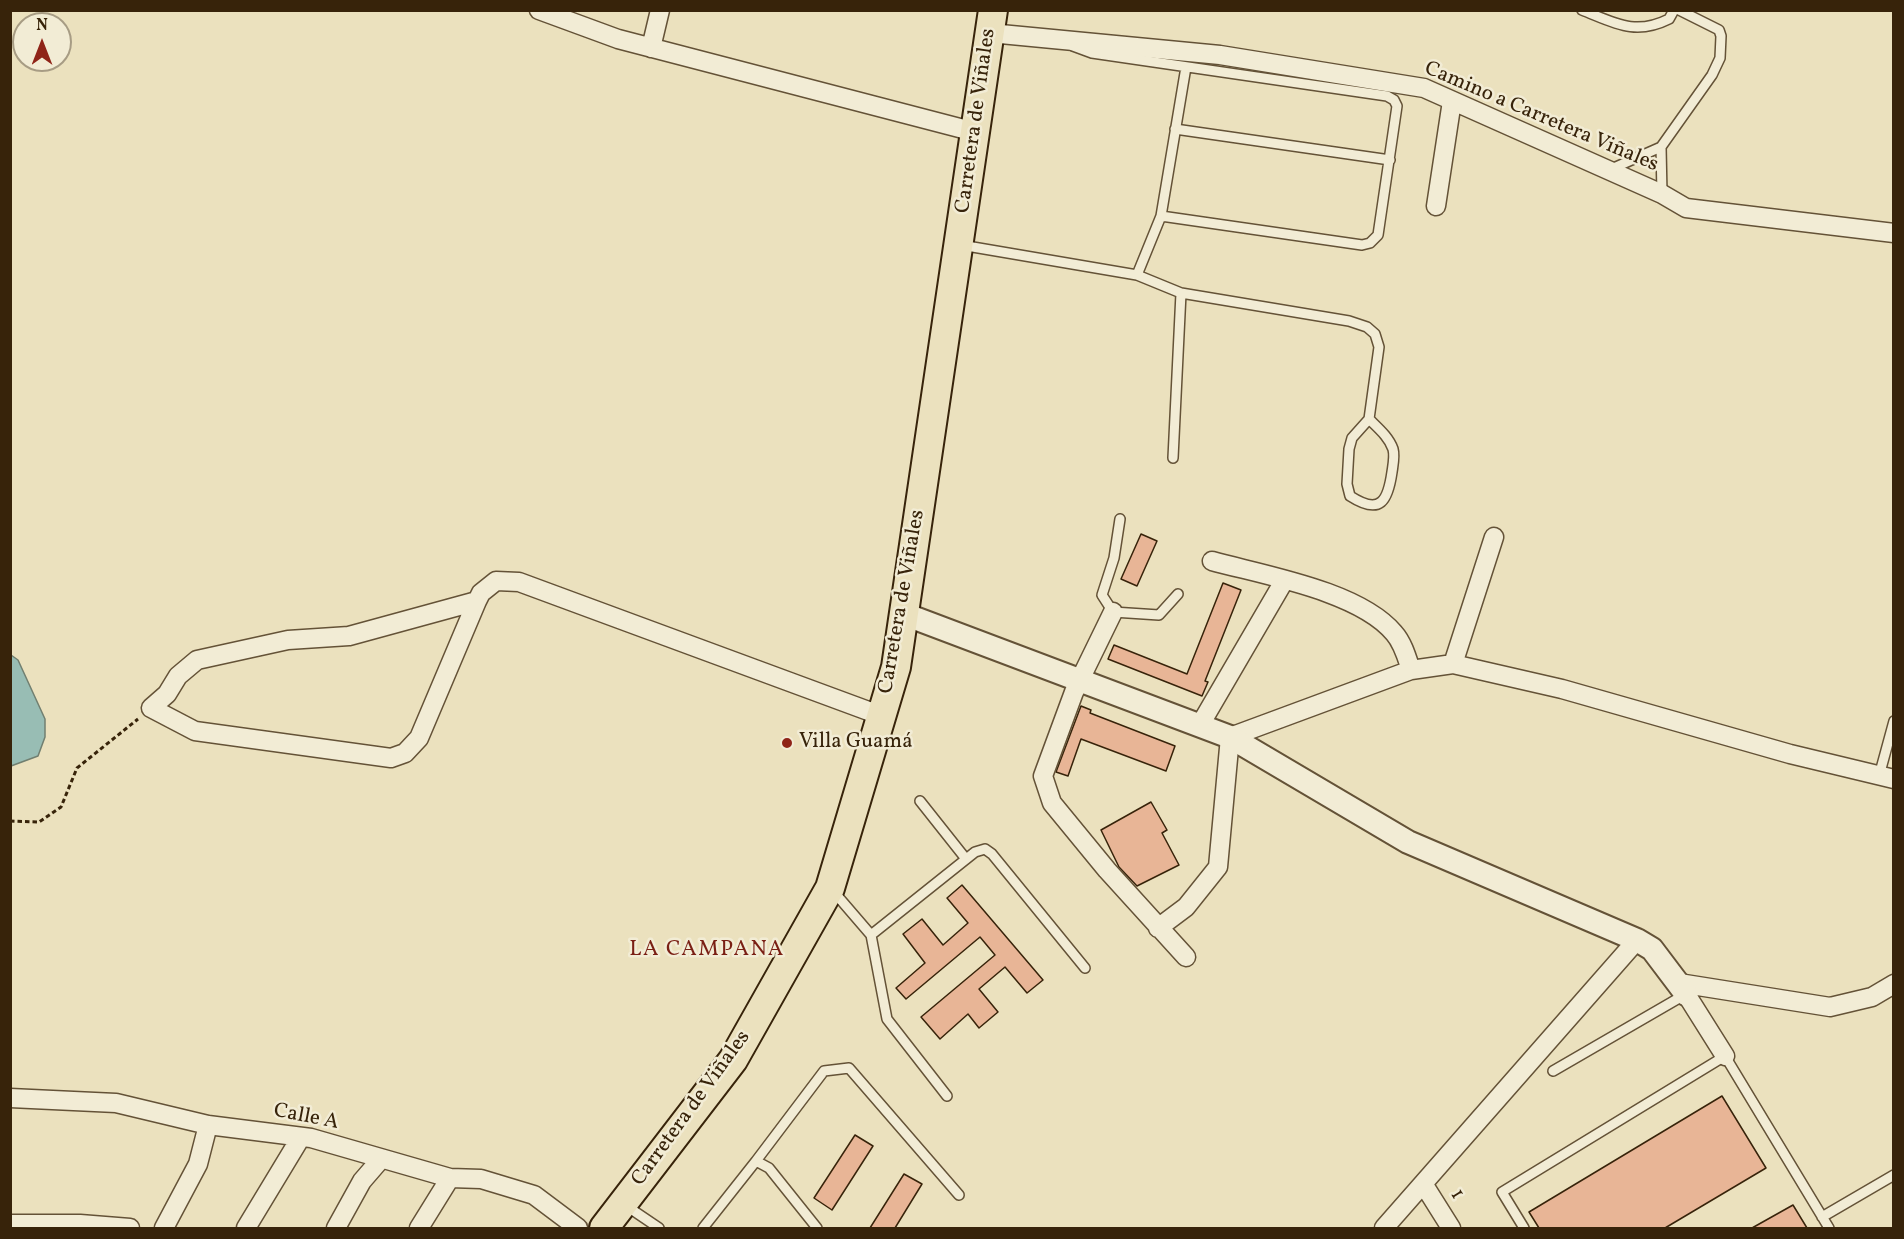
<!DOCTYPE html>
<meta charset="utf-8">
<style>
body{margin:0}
#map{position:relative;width:1904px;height:1239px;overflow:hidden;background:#ebe1be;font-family:Vollkorn,serif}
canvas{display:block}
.frame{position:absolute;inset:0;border:12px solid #37230a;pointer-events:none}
.north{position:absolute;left:12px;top:12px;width:60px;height:60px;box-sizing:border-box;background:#f2ecd5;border:2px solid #a79c84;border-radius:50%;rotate:0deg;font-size:16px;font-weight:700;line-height:24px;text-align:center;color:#37230a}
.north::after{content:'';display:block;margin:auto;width:21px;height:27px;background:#8f2418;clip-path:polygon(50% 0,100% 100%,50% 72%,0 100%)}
</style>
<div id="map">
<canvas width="1904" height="1239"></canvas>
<div class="frame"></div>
<div class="north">N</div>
</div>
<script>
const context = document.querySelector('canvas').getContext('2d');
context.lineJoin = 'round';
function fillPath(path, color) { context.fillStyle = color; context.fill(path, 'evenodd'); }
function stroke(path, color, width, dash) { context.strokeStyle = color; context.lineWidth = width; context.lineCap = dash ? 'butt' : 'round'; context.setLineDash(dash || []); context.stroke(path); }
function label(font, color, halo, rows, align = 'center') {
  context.font = font + ' Vollkorn,serif'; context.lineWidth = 5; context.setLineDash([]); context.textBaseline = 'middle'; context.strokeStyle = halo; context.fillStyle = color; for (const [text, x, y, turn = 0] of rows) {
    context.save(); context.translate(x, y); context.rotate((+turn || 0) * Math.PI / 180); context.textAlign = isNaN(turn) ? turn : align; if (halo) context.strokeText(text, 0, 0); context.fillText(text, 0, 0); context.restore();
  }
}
const water = new Path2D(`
 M11,655l7,5 27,59v18l-7,19 -27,10z`);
const building = new Path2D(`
 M1141,534l16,7 -20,45 -16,-7z
 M1223,583l18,7 -36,91 3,1 -6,14 -94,-37 6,-14 73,29z
 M1081,706l10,4 -1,3 85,33 -9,25 -85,-32 -13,37 -12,-4z
 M1151,802l16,28 -5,3 17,32 -42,21 -18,-19 -18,-37z
 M962,885l81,95 -16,13 -22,-26 -26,22 19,23 -19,16 -11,-14 -28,25 -19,-22 74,-62 -15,-18 -74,62 -10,-11 29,-25 -22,-29 19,-15 21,26 25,-22 -21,-25z
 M1722,1096l44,72 -101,60h-126l-10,-16z
 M855,1135l18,11 -41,64 -18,-12z
 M904,1174l18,10 -27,44h-25z
 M1793,1205l14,23h-55z`);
const path = new Path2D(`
 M10,821l29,1 22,-15 16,-39 61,-49`);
const service = new Path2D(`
 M1582,10c33,13 53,26 87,9l5,-9
 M1073,46l19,7 295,43 7,4 3,6 -19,129 -8,8 -8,2 -201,-29 -24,59
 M1175,129l215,31
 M1661,147l1,47
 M1609,170l52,-23 51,-72 8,-17 1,-22 -2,-6 -40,-20
 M1161,216l25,-149
 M961,245l176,30 44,18 168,28 18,6 8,7 4,13 -10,72 -17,19 -3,11 -2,35 3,12c31,20 38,4 42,-24 1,-7 3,-16 1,-23 -4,-12 -15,-21 -24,-30
 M1173,458l8,-165
 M1120,519l-6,39 -12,37 11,17 46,3 19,-21
 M1879,776l15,-55
 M920,801l46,58
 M834,892l37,43 104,-83 10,-3 7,5 93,114
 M871,935l16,84 60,77
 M1553,1071l133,-77
 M756,1161l68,-90 25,-3 110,127
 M625,1205l34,23
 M1822,1217l72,-42
 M703,1228l53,-67 13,7 48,60
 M1524,1228l-22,-36 223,-136 104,172`);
const minor = new Path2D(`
 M539,10l79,29 357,93
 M990,33l230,22 204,33 238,106 24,14 208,25
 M651,48l9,-38
 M1436,206l16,-105
 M1212,561c51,14 147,30 182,72 9,10 13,25 17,37
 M477,601l-128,35 -61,4 -91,20 -19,16 -11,18 -16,14 44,23 196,27 14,-5 14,-15 58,-137 4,-8 15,-12 23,1 363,134
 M1113,612l-39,80 -31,84 9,27 55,67 79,87
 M1453,664l41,-127
 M1200,725l84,-144
 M1158,928l28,-21 32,-40 12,-130 181,-67 42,-6 109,25 228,65 104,25
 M1679,983l151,24 42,-10 22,-13
 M1686,994l39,62
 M10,1098l106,5 92,22 103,13 139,40 31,1 53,16 44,33
 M1424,1185l27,43
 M10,1224h70l50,4
 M164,1228l34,-64 10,-39
 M246,1228l55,-91
 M336,1228l26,-47 19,-22
 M419,1228l31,-50
 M1384,1228l253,-288`);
const tertiary = new Path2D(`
 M904,614l326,123 178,105 229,98 15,9 34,45`);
const primary = new Path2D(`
 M604,1228l129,-168 97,-172 66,-221 97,-657`);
const markers = [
 [787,743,6,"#8f2418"]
];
const streetNames = [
 ["Camino a Carretera Viñales",1541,118,23],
 ["Carretera de Viñales",977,121,-82],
 ["Carretera de Viñales",903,602,-80],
 ["Carretera de Viñales",692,1109,-54],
 ["Calle A",306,1118,11],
 ["1",1456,1195,58]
];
const poiNames = [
 ["Villa Guamá",799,743]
];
const neighbourhoodNames = [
 ["LA CAMPANA",707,951]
];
fillPath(water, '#98bdb4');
stroke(water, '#717f70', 1.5);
fillPath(building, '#e8b596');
stroke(building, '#37230a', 1.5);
stroke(service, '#645237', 12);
stroke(minor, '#645237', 21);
stroke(tertiary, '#645237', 26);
stroke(primary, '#37230a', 32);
stroke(path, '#37230a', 3, [4.5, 3]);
stroke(service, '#f2ecd5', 9);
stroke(minor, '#f2ecd5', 18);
stroke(tertiary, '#f2ecd5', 22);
stroke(primary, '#ebe1be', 28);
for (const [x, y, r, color] of markers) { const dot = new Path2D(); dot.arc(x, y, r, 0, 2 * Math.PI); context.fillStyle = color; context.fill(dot); stroke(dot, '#f2ecd5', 2); }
label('21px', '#37230a', '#f2ecd5', streetNames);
label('21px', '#37230a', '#f2ecd5', poiNames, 'left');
context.letterSpacing = '1.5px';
label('22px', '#7a1f14', '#f2ecd5', neighbourhoodNames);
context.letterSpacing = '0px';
</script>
